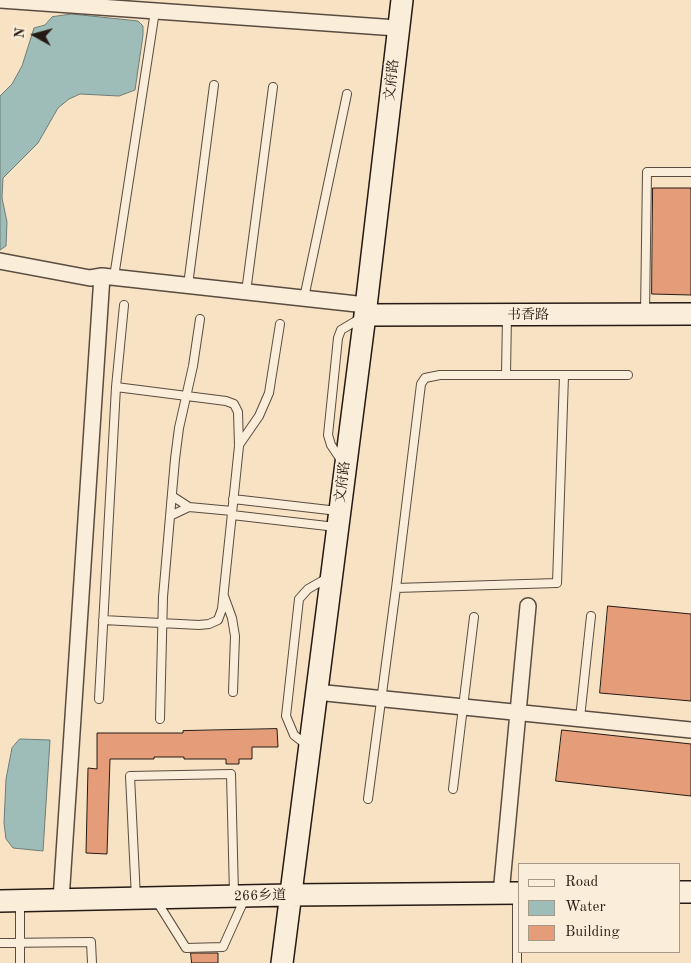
<!DOCTYPE html>
<meta charset="utf-8">
<style>
body{margin:0}
#map{position:relative;width:691px;height:963px;overflow:hidden;background:#f7e3c4;font-family:"Old Standard TT",serif}
canvas{display:block}
.legend{position:absolute;left:518px;top:863px;width:162px;height:90px;box-sizing:border-box;background:#faedd9;border:1px solid #a5998a;margin:0;padding:6px 9px;list-style:none;font-size:15px;color:#261a14}
.legend li{display:flex;align-items:center;gap:10px;height:25px}
.legend b{width:25px;border:1px solid #a5998a}
.north{position:absolute;left:10px;top:10px;width:50px;height:50px;-webkit-text-stroke:4px #faedd9;paint-order:stroke;rotate:277deg;font-size:14px;font-weight:700;line-height:20px;text-align:center;color:#261a14}
.north::after{content:'';display:block;margin:auto;width:18px;height:22px;background:#261a14;clip-path:polygon(50% 0,100% 100%,50% 72%,0 100%)}
</style>
<div id="map">
<canvas width="691" height="963"></canvas>
<ul class="legend">
<li><b style="height:6px;background:#faedd9"></b>Road</li>
<li><b style="height:14px;background:#9ebdb9"></b>Water</li>
<li><b style="height:14px;background:#e59d79"></b>Building</li>
</ul>
<div class="north">N</div>
</div>
<script>
const context = document.querySelector('canvas').getContext('2d');
context.lineJoin = 'round';
function fillPath(path, color) { context.fillStyle = color; context.fill(path, 'evenodd'); }
function stroke(path, color, width, dash) { context.strokeStyle = color; context.lineWidth = width; context.lineCap = dash ? 'butt' : 'round'; context.setLineDash(dash || []); context.stroke(path); }
function label(font, color, halo, rows, align = 'center') {
  context.font = font + ' "Old Standard TT","Noto Serif SC",serif'; context.lineWidth = 4; context.setLineDash([]); context.textBaseline = 'middle'; context.strokeStyle = halo; context.fillStyle = color; for (const [text, x, y, turn = 0] of rows) {
    context.save(); context.translate(x, y); context.rotate((+turn || 0) * Math.PI / 180); context.textAlign = isNaN(turn) ? turn : align; if (halo) context.strokeText(text, 0, 0); context.fillText(text, 0, 0); context.restore();
  }
}
const water = new Path2D(`
 M72,14l66,7 5,5v9l-8,55 -16,6 -39,-2 -11,5 -11,9 -20,35 -35,35 -1,20 5,24 -1,24 -6,4v-154l12,-12 10,-18 12,-38 11,-3 7,-8z
 M20,739l30,1 -7,111 -30,-3 -7,-9 -2,-16 2,-44 6,-31z`);
const building = new Path2D(`
 M653,188h38v107l-39,-1z
 M608,606l83,8v87l-91,-8z
 M277,729l1,18h-26v12h-13v5h-13v-5h-42v-2h-30v2h-44l-3,95 -21,-1 2,-85 9,1v-36h86v-2z
 M562,730l129,14v52l-135,-15z
 M191,953h27v10h-26z`);
const lane = new Path2D(`
 M114,277l41,-266
 M188,285l26,-200
 M246,292l27,-205
 M304,298l43,-204
 M645,313l2,-141h44
 M506,375l1,-60
 M239,445l20,-29 10,-23 11,-69
 M341,460l-10,-15 -3,-10 10,-97 3,-8 20,-12
 M172,496l17,11
 M233,499l105,12
 M232,515l104,12
 M170,516l19,-9 43,4
 M396,588l25,-204 4,-6 15,-3h188
 M224,596l8,22 3,18 -2,56
 M103,620l96,5 10,-1 9,-4 4,-11 17,-163 -1,-34 -4,-8 -8,-3 -110,-14
 M99,699l17,-312 8,-82
 M580,718l11,-102
 M160,719l3,-122 12,-138 4,-31 14,-62 7,-47
 M308,746l-14,-11 -8,-19 13,-117 9,-10 21,-12
 M453,789l21,-172
 M368,799l28,-211 161,-5 7,-207
 M517,895v68
 M136,898l-6,-122 101,-2 3,120
 M156,900l30,48 37,-1 22,-49
 M0,943l91,-1 1,21
 M20,963v-60`);
const street = new Path2D(`
 M0,0l397,28
 M0,261l90,17 12,-2 264,29
 M316,692l375,38
 M501,894l27,-288
 M61,900l41,-624`);
const secondary = new Path2D(`
 M365,315l326,-1
 M680,892h11
 M0,901l290,-6 230,-2
 M282,963l83,-648 37,-315`);
const streetNames = [
 ["文府路",392,80,-84],
 ["书香路",528,315],
 ["文府路",343,482,-83],
 ["266乡道",260,896,-1]
];
fillPath(water, '#9ebdb9');
stroke(water, '#6e7c77', 1);
fillPath(building, '#e59d79');
stroke(building, '#261a14', 1);
stroke(lane, '#5a4c40', 10);
stroke(street, '#5a4c40', 18);
stroke(secondary, '#261a14', 24);
stroke(lane, '#faedd9', 8);
stroke(street, '#faedd9', 15);
stroke(secondary, '#faedd9', 21);
label('14px', '#261a14', '#faedd9', streetNames);
</script>
